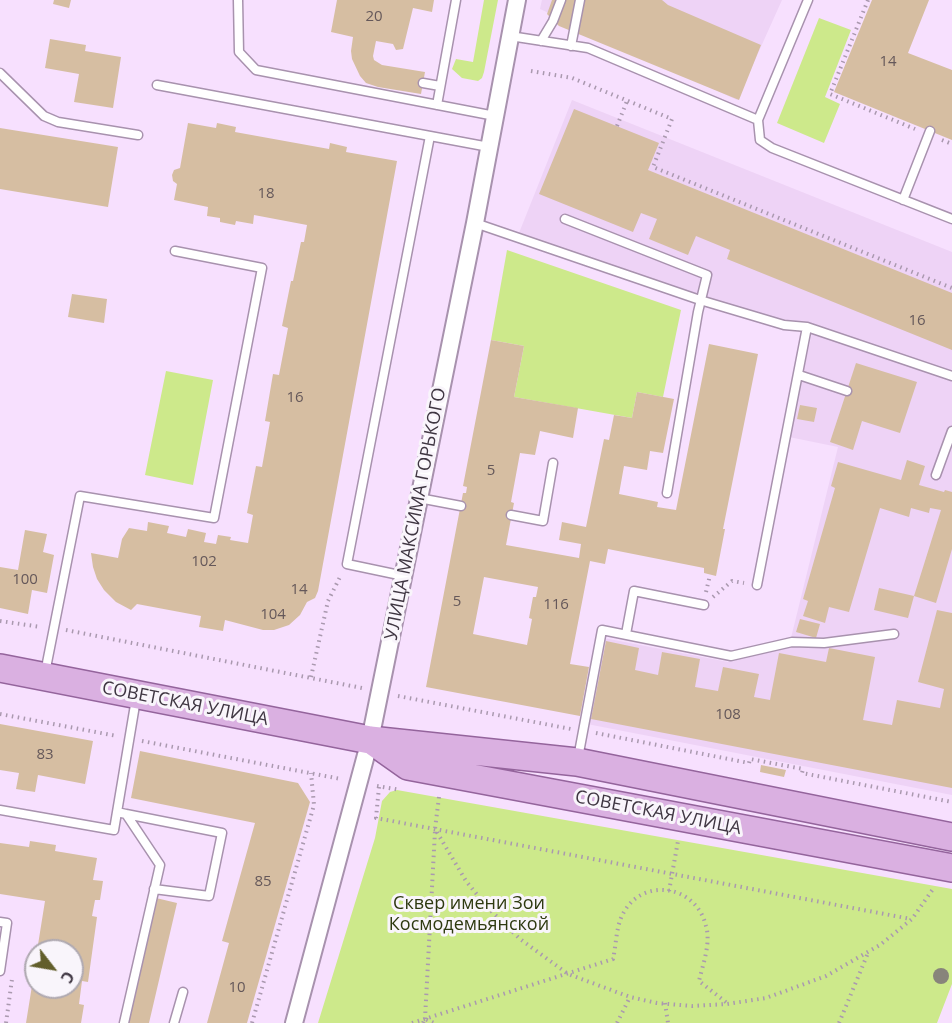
<!DOCTYPE html>
<meta charset="utf-8">
<style>
body{margin:0}
#map{position:relative;width:952px;height:1023px;overflow:hidden;background:#f7e0fe;font-family:"Open Sans",sans-serif}
canvas{display:block}
.north{position:absolute;left:24px;top:939px;width:60px;height:60px;box-sizing:border-box;background:#f9f5fb;border:2px solid #afa9b1;border-radius:50%;rotate:121deg;font-size:16px;font-weight:700;line-height:24px;text-align:center;color:#3f3642}
.north::after{content:'';display:block;margin:auto;width:21px;height:27px;background:#625e2b;clip-path:polygon(50% 0,100% 100%,50% 72%,0 100%)}
</style>
<div id="map">
<canvas width="952" height="1023"></canvas>
<div class="north">С</div>
</div>
<script>
const context = document.querySelector('canvas').getContext('2d');
context.lineJoin = 'round';
function fillPath(path, color) { context.fillStyle = color; context.fill(path, 'evenodd'); }
function stroke(path, color, width, dash) { context.strokeStyle = color; context.lineWidth = width; context.lineCap = dash ? 'butt' : 'round'; context.setLineDash(dash || []); context.stroke(path); }
function label(font, color, halo, rows, align = 'center') {
  context.font = font + ' "Open Sans",sans-serif'; context.lineWidth = 6; context.setLineDash([]); context.textBaseline = 'middle'; context.strokeStyle = halo; context.fillStyle = color; for (const [text, x, y, turn = 0] of rows) {
    context.save(); context.translate(x, y); context.rotate((+turn || 0) * Math.PI / 180); context.textAlign = isNaN(turn) ? turn : align; if (halo) context.strokeText(text, 0, 0); context.fillText(text, 0, 0); context.restore();
  }
}
const built = new Path2D(`
 M542,0h240l-45,100 -197,-91z
 M572,100l380,152v543l-365,-71 17,-86 124,24 61,-16 49,-199 -49,-10 23,-104 -293,-100z`);
const green = new Path2D(`
 M484,0h14l-14,72 -2,6 -4,3 -16,-3 -10,-9 4,-10 17,3z
 M819,18l32,12 -26,67 15,7 -16,39 -47,-20z
 M507,250l174,60 -18,87 -26,-5 -5,26 -118,-21 10,-51 -33,-6z
 M166,371l47,9 -20,105 -48,-10z
 M397,790l555,99v95l-15,39h-619l57,-185 7,-37 8,-9z`);
const building = new Path2D(`
 M54,0h17l-2,8 -16,-4z
 M337,0h97l-2,12 -19,-4 -10,41 -7,1 -3,-6 -17,-3 -3,15 1,4 8,5 43,7 -4,22 -43,-7 -12,-4 -6,-7 -8,-17 -1,-8 2,-14 -22,-5z
 M552,0h110l6,5 93,40 -22,55 -180,-74 -12,-12z
 M872,0h57l-21,53 44,17v70l-118,-48z
 M50,39l36,6 -1,6 36,6 -8,51 -39,-6 5,-28 -34,-6z
 M574,109l85,34 -11,27 304,123v57l-225,-91 3,-9 -34,-14 -8,19 -39,-16 8,-20 -16,-6 -8,19 -94,-38z
 M188,123l28,5 1,-5 19,4 -1,5 94,17 1,-6 17,4 -1,5 51,9 -79,430 -3,7 -8,4 -7,13 -11,10 -15,5h-11l-38,-10 -2,11 -24,-4 2,-11 -64,-12 -6,6 -15,-8 -12,-12 -7,-11 -4,-12 -2,-14 27,5 4,-19 7,-11 18,3 1,-9 21,4 -2,7 19,4 2,-8 18,4 -2,9 12,2 2,-9 13,2 -1,3 18,3 5,-28 -6,-2 9,-47 6,1 8,-45 -5,-1 8,-47 6,1 9,-47 -6,-2 9,-45h2l8,-39h3l3,-17 -53,-10 -1,9 -17,-3 -1,4 -15,-3v-4l-13,-2 1,-9 -34,-7 3,-16 -4,-3 -1,-6 2,-5 6,-2z
 M0,128l118,19 -10,60 -108,-18z
 M72,294l35,5 -3,24 -36,-6z
 M491,340l33,6 -10,51 64,11 -5,30 -33,-7 -5,24 -15,-2 -9,49 3,1 -8,42 73,13 2,-14 -22,-4 3,-18 24,5 18,-88 5,1 5,-25 18,3 5,-26 37,7 -11,54 -13,-2 -3,19 -23,-4 -5,28 39,8 -1,5 19,3 33,-166 49,10 -35,175h2l-9,47 -12,-3v-5l-96,-19 -3,15 -15,-3 -20,103 19,3 -9,49 -154,-29 37,-194h3l1,-6 -4,-1zM484,577l54,10 -2,10h-3l-4,21 3,1 -5,26 -54,-11z
 M856,363l61,19 -17,51 -38,-12 -9,29 -23,-8z
 M800,405l17,3 -3,14 -17,-3z
 M907,460l18,6 -6,19 25,7 1,-2 7,2v57l-16,54 -22,-7 27,-86 -11,-2 -1,5 -18,-5 -2,9 -29,-9 -31,104 -20,-5 -4,16 -22,-7 5,-15 -5,-2 32,-111 -4,-2 7,-24 63,18z
 M25,530l22,4 -4,18 11,3 -7,38 -15,-3 -4,24 -28,-6v-41l18,3z
 M879,588l35,8 -6,22 -34,-8z
 M937,610l15,3v175l-361,-69 15,-78 33,7 -4,22 23,5 4,-23 38,7 -5,28 23,4 5,-24 36,7 -5,23 16,3 9,-47 47,9 3,-14 46,9 -12,63 29,5 5,-25 43,8 4,-19 -26,-7z
 M800,619l20,5 -4,14 -20,-6z
 M0,724l93,17 -8,43 -47,-9 -3,17 -19,-3 3,-16 -19,-3z
 M140,751l158,32 12,19 -63,221h-40l22,-80 -7,-2 33,-118 -124,-25z
 M761,765l25,5 -2,7 -24,-5z
 M30,841l26,4 -1,6 42,7 -4,22 10,1 -3,19h-5l-3,16 5,1 -9,65 -6,-1 -3,23 5,1 -3,18h-55l9,-56 1,20h36v-36h-35l8,-50 -45,-7v-51l29,4z
 M156,898l21,5 -28,120h-23z`);
const path = new Path2D(`
 M868,0l-38,94 85,35
 M531,71l41,7 100,41 -19,48 299,121
 M617,126l10,-25
 M942,140l10,4
 M706,592l4,-17
 M713,597l19,-16 12,2
 M0,621l41,6
 M66,630l296,58
 M311,677l17,-76 13,-26
 M398,696l173,33
 M0,714l117,22
 M596,733l153,30 1,-4 53,10 -1,4 150,29
 M142,741l199,38
 M377,786l23,4
 M379,787l-3,31 535,101
 M439,797l-4,32 31,52 22,27 32,31 48,35 62,23 27,6 35,3 35,-2 39,-6 60,-22 54,-31 32,-26 21,-30
 M669,891l9,-50
 M665,1003l3,20
 M425,1019l10,-188
 M6,1023l6,-44
 M252,1023l62,-218 -3,-32
 M412,1023l201,-64c3,-13 3,-29 8,-41 17,-42 75,-35 85,8 5,17 -3,38 -7,55l28,22
 M423,1023l2,-4 9,4
 M617,1023l13,-26
 M839,1023l29,-70`);
const lane = new Path2D(`
 M238,0l1,52 17,18 239,46
 M808,0l-50,120 2,20 12,8 180,71
 M510,36l78,12 170,72
 M541,41l12,-20 8,-21
 M571,46l9,-46
 M0,73l44,43 14,6 80,13
 M423,83l17,3
 M157,85l332,62
 M437,105l19,-105
 M903,200l27,-69
 M565,219l142,56 -9,37 -31,181
 M475,223l225,77 84,25 23,2 145,49
 M799,375l48,16
 M936,475l16,-44
 M419,498l42,8
 M511,515l32,6 10,-58
 M404,576l-57,-12 83,-428
 M757,585l50,-258
 M626,634l8,-43 70,14
 M45,673l35,-177 134,22 48,-250 -87,-17
 M578,758l24,-128 129,26 61,-14 32,1 70,-9
 M0,810l114,20 22,-131
 M117,812l9,2 34,51 -36,158
 M126,814l96,19 -13,63 -55,-7
 M0,922l7,1 -7,48
 M174,1023l9,-31`);
const street = new Path2D(`
 M294,1023l76,-283 105,-517 42,-223`);
const primary = new Path2D(`
 M0,668l370,72 207,22 375,75
 M374,742l34,24 544,102`);
const trees = [
 [941,976]
];
const numberNames = [
 ["20",374,17],
 ["14",888,62],
 ["18",266,194],
 ["16",917,321],
 ["16",295,398],
 ["5",491,471],
 ["102",204,562],
 ["100",25,580],
 ["14",299,590],
 ["5",457,602],
 ["116",556,605],
 ["104",273,615],
 ["108",728,715],
 ["83",45,755],
 ["85",263,882],
 ["10",237,988]
];
const streetNames = [
 ["УЛИЦА МАКСИМА ГОРЬКОГО",416,514,-79],
 ["СОВЕТСКАЯ УЛИЦА",185,704,11],
 ["СОВЕТСКАЯ УЛИЦА",658,813,11]
];
const parkNames = [
 ["Cквер имени Зои",469,904],
 ["Космодемьянской",469,925]
];
fillPath(built, '#eed3f6');
fillPath(green, '#cde98b');
fillPath(building, '#d6bea2');
stroke(lane, '#a892ae', 11);
stroke(street, '#a892ae', 20);
stroke(primary, '#94649c', 30);
stroke(path, '#aa99af', 4, [1.5, 4.5]);
stroke(lane, '#fff', 8);
stroke(street, '#fff', 16);
stroke(primary, '#dab0e1', 27);
context.fillStyle = '#88847b';
for (const [x, y] of trees) { context.beginPath(); context.arc(x, y, 8, 0, 2 * Math.PI); context.fill(); }
label('15px', '#65585a', null, numberNames);
label('18px', '#3f3642', '#f9f5fb', streetNames);
label('18px', '#2e3910', '#f9f5fb', parkNames);
</script>
